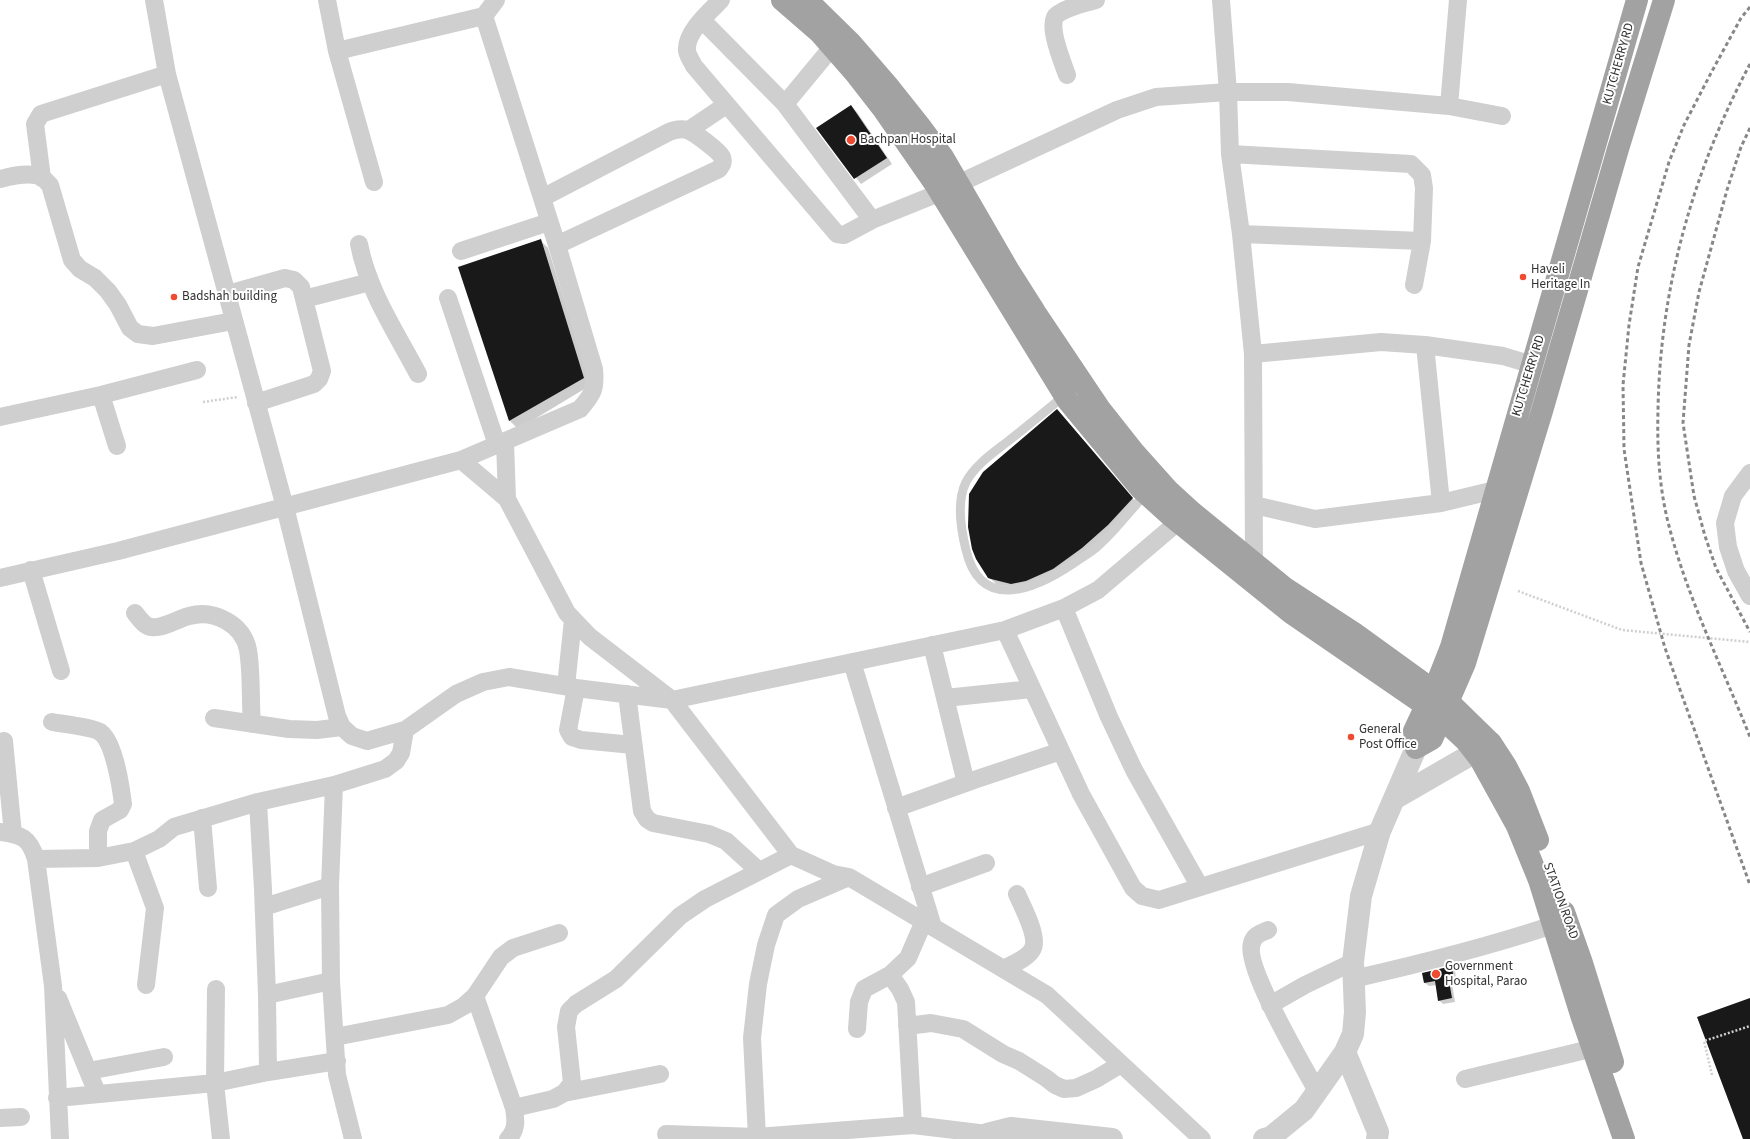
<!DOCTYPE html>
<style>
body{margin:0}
canvas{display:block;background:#fff}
</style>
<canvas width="1750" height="1139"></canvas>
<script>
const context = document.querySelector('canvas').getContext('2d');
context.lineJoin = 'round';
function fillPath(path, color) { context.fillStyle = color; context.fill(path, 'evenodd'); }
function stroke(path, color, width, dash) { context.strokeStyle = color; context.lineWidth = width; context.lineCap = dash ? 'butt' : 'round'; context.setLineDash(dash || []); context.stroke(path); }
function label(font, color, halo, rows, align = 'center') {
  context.font = font + ' "Source Sans 3",sans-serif'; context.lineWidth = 4; context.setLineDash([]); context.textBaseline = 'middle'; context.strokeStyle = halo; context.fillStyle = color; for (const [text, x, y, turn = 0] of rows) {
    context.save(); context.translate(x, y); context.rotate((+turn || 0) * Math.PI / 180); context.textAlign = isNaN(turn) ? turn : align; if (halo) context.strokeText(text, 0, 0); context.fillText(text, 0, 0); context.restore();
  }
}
const shadow = new Path2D(`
 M851,106l6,6 35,52 -31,20 -43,-55z
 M540,240l8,8 43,137 -73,44 -8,-8 -51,-153z
 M1057,411l83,96 -24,26 -82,55 -37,-3 -8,-8z
 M1451,967l4,4 1,7h-5l4,24 -12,2 -4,-4 -2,-15 -8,1 -4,-3z`);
const building = new Path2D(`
 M851,105l36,53 -33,21 -38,-51z
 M541,239l43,139 -75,43 -51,-154z
 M1057,409l76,89 -25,27 -26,23 -29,21 -27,12 -15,3 -20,-5 -3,-1 -12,-19 -4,-10 -4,-22 1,-33 14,-22z
 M1452,966l1,8 -5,1 4,23 -14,3 -3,-20 -11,2 -2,-10z
 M1750,998v141h-7l-46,-122z`);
const path = new Path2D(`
 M203,402l35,-5
 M1518,591l104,39 128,12
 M1712,1075l-8,-34 46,-15`);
const service = new Path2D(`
 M1059,400c-17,14 -34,28 -52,42 -14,11 -32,23 -41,40 -10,20 -5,48 0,68 15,64 71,38 108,13 8,-6 18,-11 25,-18 16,-14 29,-32 43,-47`);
const minor = new Path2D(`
 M154,0l13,74 118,433 52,209 5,11 10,9 15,5 38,-11 51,-36 27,-12 26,-5 67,11 96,12 119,155 42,19 16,3 198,118 155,144
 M327,0l10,51 37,131
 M721,0c-12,12 -36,33 -34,51 1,5 5,11 7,15l143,168 7,1 28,-15 62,-25 183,-85 39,-13 72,-5h60l161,14 53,10
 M1221,0l7,92 2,62 11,80 12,120 1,208
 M702,20l83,84 87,116
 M337,51l147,-35
 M1067,75c-4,-12 -22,-53 -9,-61 10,-7 26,-11 38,-14
 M785,104l43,-52
 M1449,106l9,-106
 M689,130l37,-25
 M1230,154l181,10 11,11 2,13 -2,53 -8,44
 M42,178l-7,-54 6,-10 126,-40
 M0,179c12,-3 32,-8 43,-1 2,2 5,5 7,7l22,75 8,9 15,9 13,13 10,14 12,23 8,6 15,2 80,-15
 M542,198l127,-66c6,-2 12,-4 18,-2 7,2 32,21 35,27 2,5 0,8 -3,12l-162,76
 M1241,234l181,7
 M359,244c9,47 37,88 59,130
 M461,251l88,-29
 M228,294l57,-16 9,2 7,7 21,84 -3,8 -5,5 -58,19
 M448,298l49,147
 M304,299l66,-17
 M1425,345l16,158
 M1253,354l128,-12 44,3 78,11 30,9
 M101,395l16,51
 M0,417l101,-22 96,-25
 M505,442l2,57
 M461,460l46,39 60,114 23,24 82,63 333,-70 59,-22 34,-18 74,-63 18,-13
 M1750,473l-17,23 -8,27 3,24 8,24 14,25
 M1254,505l61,14 126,-16 54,-13
 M31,570l30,101
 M0,578l118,-27 343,-91 119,-51c13,-15 16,-20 14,-40l-37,-124 -73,-229 12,-16
 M1064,608l45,109 25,53 66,117
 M135,613c4,5 9,13 16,14 12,2 26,-8 38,-11 25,-7 54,8 59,34 4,24 2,50 4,74
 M1005,630l76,164 52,94 9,8 17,4 221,-69
 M932,645l34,138
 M852,662l81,265
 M566,686l7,-66
 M576,688l-8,42 4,7 9,3 52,5
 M627,694l15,117 5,8 6,4 56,11 17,7 33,30
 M945,698l87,-9
 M214,718l75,11 28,1 25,-3
 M52,722c11,2 40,5 48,10 14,9 21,56 23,72l-3,6 -18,10 -4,11v27
 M4,741l9,93
 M334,785l-4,101 1,95 6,94 16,64
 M258,802l5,87 4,106 64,-14
 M896,808l78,-28 87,-29
 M202,818l6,70
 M0,832c22,3 29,5 36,27
 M134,851l21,57 -9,77
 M920,887l66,-24
 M264,907l66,-21
 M1268,930c-7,3 -14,5 -16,13 -9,22 52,124 65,148
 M1003,969c9,-5 24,-10 29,-19 8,-12 -10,-44 -15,-56
 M890,975l10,14 6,13 7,123
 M1353,979c66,-15 130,-31 194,-52
 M216,989l-1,94 6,56
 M267,995l1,77
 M475,996l39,112c2,12 3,22 -6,31
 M58,998l39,95
 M1270,1005l35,-20 48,-23
 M907,1026l24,-3 32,6 40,25 16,7 27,17 9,7 9,4 12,-1 20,-9 25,-15
 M857,1029l2,-27 5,-13 26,-14 18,-17 16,-37
 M335,1037l113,-22 16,-9 11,-10 26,-39 12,-9 46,-15
 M88,1071l76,-14
 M1465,1079l121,-29
 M564,1093l96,-19
 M57,1098l158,-15 53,-11 69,-11
 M514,1108l39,-9 11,-6 8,-10 -6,-56 3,-16 7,-7 40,-25 64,-63 25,-17 86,-44
 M0,1118l21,-1
 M666,1134l91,3 156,-12 74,9
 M757,1137l-5,-99 6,-54 8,-39 10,-30 22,-16 51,-22
 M60,1139l-7,-153 -17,-127 62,-1 36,-7 25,-12 15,-12 84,-25 76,-17 51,-16 11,-8 5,-8 4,-23`);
const tertiary = new Path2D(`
 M1394,799l97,-56
 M1345,1052l33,80 -1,7
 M983,1139l4,-5 24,-6 101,11
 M1264,1139l7,-2 33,-27 41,-58 8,-18 2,-22 -2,-50 8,-66 19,-65 36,-83`);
const trunk = new Path2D(`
 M782,0l38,33 35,40 28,36 52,75 133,217 72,87 32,29 119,96 144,99 31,29 14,18 37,67 22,54 43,138 42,121
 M807,0l43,42 39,45 31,39 23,31 66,114 26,41 65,97 34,43 34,38 24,22 93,76 69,45 94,68 43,42 15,23 13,25 19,49
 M1637,0l-186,647 -13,33 -24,51 2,17 16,-9 33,-76 77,-252 76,-262 46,-149
 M1564,912l18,51 31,99`);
const rail = new Path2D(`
 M1750,7l-9,11 -30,55 -27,52 -15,37 -31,105 -9,58 -6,60 1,64 17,114 24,85 85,237
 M1750,64c-57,107 -90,224 -92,346 -1,39 1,78 11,116 19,74 53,140 81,211
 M1750,128l-9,19 -14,43 -28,102 -10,53 -6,78 11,73 11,40 11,32 34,64`);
const markers = [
 [851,140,5,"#ee4b30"],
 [1523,277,4,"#ee4b30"],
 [174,297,4,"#ee4b30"],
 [1351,737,4,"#ee4b30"],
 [1436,974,5,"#ee4b30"]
];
const streetNames = [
 ["KUTCHERRY RD",1619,64,-74],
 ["KUTCHERRY RD",1529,376,-73],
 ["STATION ROAD",1560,901,70]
];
const poiNames = [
 ["Bachpan Hospital",860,140],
 ["Haveli",1531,270],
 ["Heritage In",1531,285],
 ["Badshah building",182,297],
 ["General",1359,730],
 ["Post Office",1359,745],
 ["Government",1445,967],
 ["Hospital, Parao",1445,982]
];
fillPath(shadow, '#0003');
fillPath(building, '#191919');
stroke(path, '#cfcfcf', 2.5, [2, 2]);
stroke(service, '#cfcfcf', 9);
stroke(minor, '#cfcfcf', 18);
stroke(tertiary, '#cfcfcf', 22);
stroke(trunk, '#a2a2a2', 22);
stroke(rail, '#878787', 3, [4, 3]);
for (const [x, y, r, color] of markers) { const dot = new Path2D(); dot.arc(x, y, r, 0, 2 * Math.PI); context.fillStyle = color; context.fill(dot); stroke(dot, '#fff', 1.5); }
label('13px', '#323232', '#fff', streetNames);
label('13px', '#323232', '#fff', poiNames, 'left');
</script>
